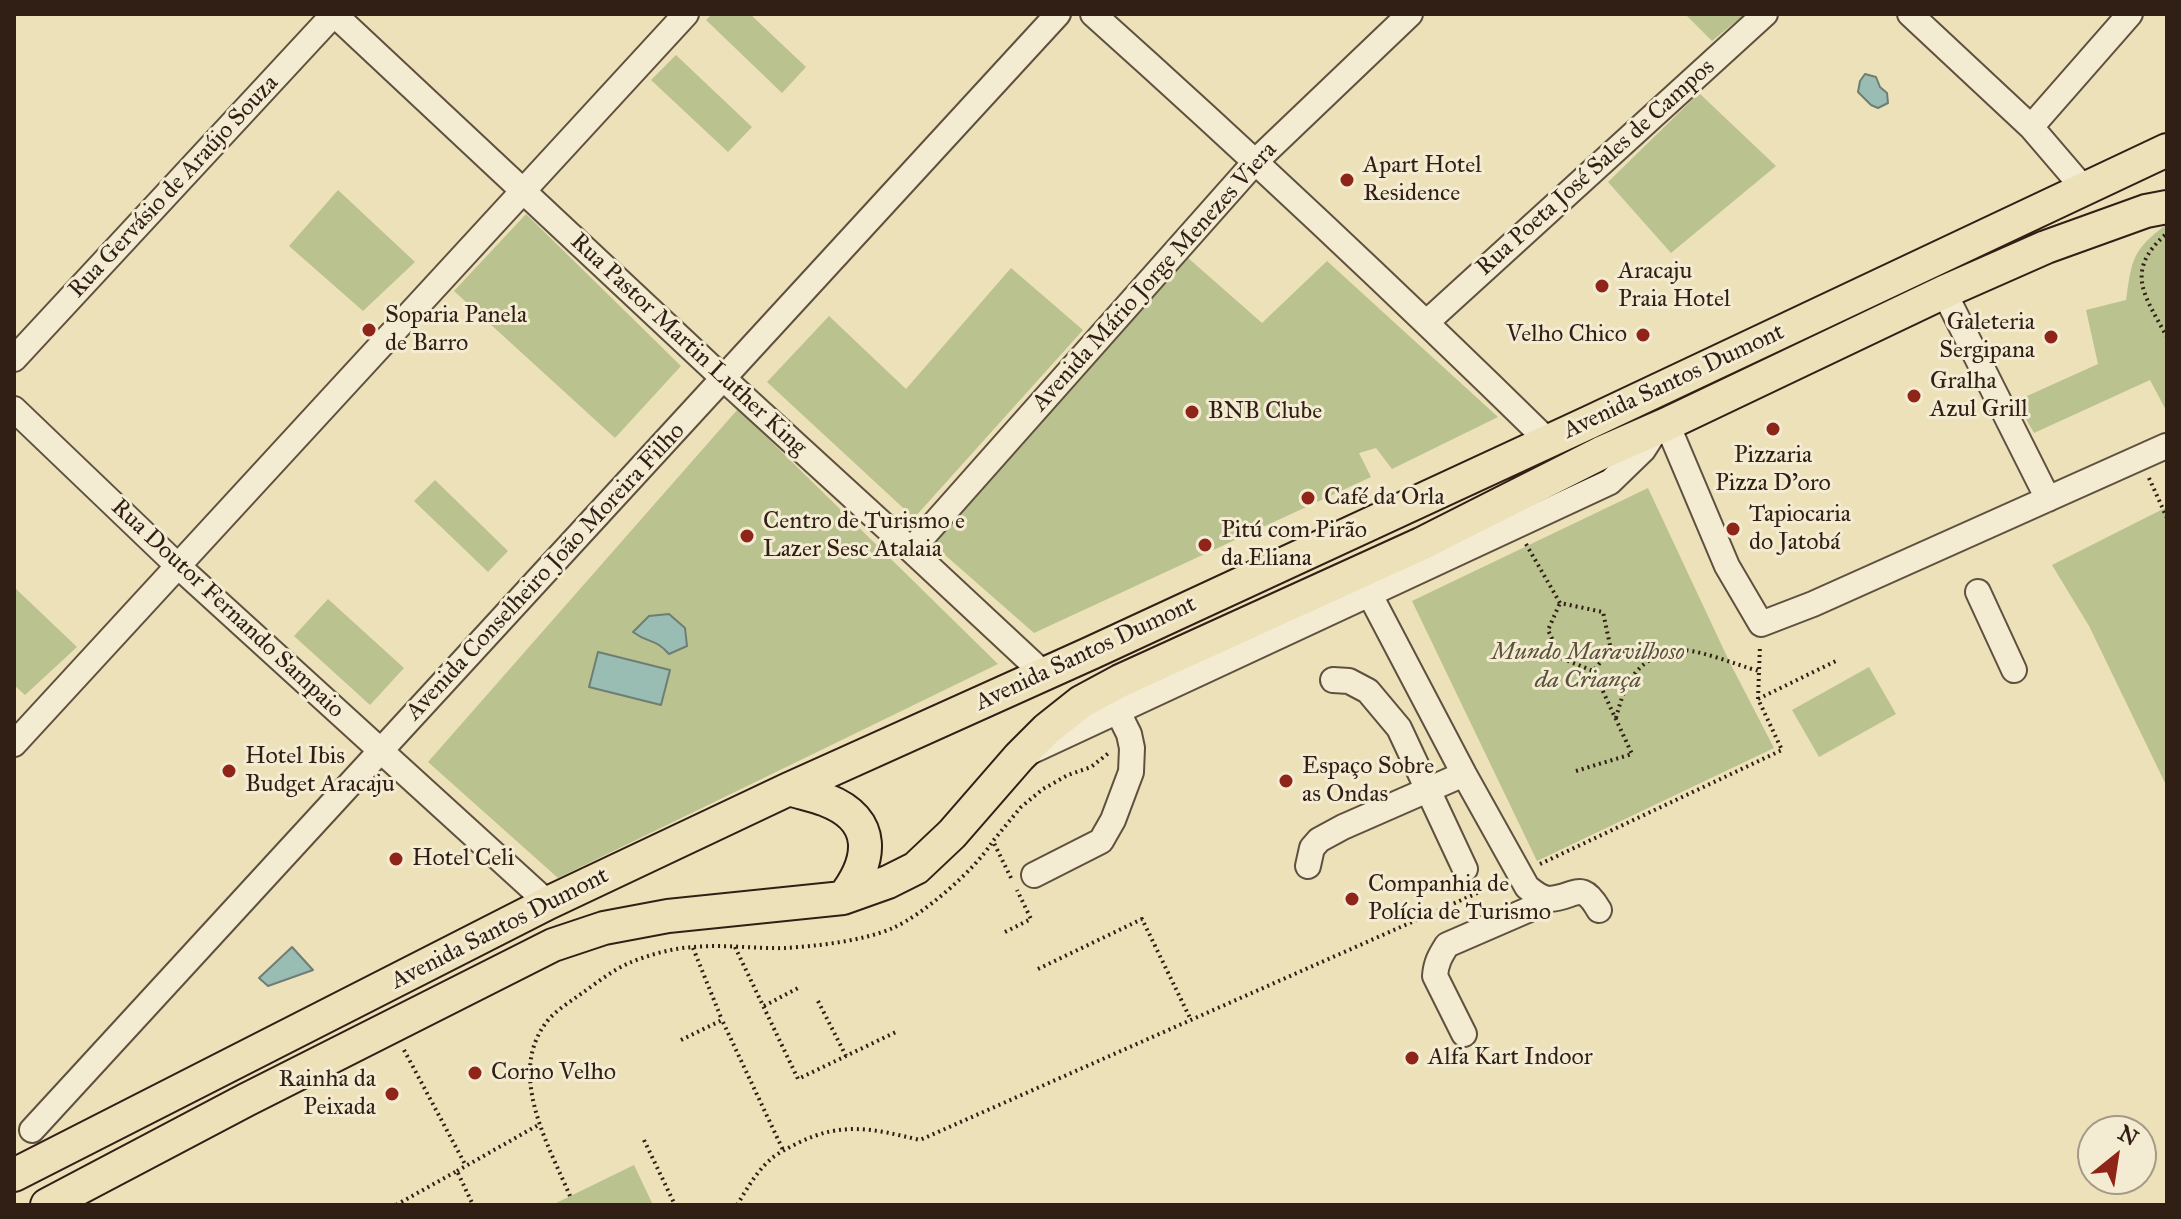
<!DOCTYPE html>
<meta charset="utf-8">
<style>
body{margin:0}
#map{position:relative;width:2181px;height:1219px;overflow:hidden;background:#ede1ba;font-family:"IM FELL Great Primer",serif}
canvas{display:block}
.frame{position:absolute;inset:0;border:16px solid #311f16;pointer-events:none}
.north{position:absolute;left:2077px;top:1115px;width:80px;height:80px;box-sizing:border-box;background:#f3ecd2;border:2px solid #a59a87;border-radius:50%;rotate:30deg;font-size:22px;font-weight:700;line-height:32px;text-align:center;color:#311f16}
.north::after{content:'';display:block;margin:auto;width:28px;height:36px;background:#8f2418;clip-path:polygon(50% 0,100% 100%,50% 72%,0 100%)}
</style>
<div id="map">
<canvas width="2181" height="1219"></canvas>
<div class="frame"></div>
<div class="north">N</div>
</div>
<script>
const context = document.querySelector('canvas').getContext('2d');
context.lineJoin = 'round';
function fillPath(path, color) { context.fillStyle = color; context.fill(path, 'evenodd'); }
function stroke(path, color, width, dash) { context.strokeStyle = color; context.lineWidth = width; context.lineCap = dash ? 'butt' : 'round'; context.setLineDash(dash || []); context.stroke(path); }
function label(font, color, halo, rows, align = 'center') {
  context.font = font + ' "IM FELL Great Primer",serif'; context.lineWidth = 6; context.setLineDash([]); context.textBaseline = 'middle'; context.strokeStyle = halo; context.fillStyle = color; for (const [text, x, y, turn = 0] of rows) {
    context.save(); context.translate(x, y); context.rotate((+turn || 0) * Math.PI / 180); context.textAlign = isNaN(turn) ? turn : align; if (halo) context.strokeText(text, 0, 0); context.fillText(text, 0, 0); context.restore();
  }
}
const green = new Path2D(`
 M712,14h38l56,53 -24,26 -76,-73z
 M1685,14h60l-33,27z
 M676,55l76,72 -24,25 -77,-72z
 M1699,93l77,73 -105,87 -63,-71z
 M338,190l77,72 -52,49 -74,-65z
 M526,214l155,152 -66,72 -161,-147z
 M2167,224v188l-17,-32 -116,53 -18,-32 82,-37 -12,-54 40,-10c6,-41 6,-50 41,-76z
 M1187,257l75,66 65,-62 171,156 -106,52 -16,-21 -17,5 12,24 -337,156 -105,-92z
 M1011,268l72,62 -169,188 -147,-136 62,-66 77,73z
 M738,409l260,255 -440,214 -130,-116z
 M435,480l73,71 -20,21 -74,-71z
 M1648,488l82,175 44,85 -237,113 -125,-260z
 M2167,507v280l-78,-161 -37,-61z
 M14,587l63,60 -52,48 -11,-10z
 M328,599l76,69 -34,37 -76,-69z
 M1869,667l27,47 -77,43 -27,-47z
 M634,1165l19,40h-101z`);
const water = new Path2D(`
 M1865,74l11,3 4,10 7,6 1,10 -10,5 -7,-3 -13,-13 2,-11z
 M669,614l16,14 2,18 -18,8c-14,-16 -20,-10 -36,-22l16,-16z
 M598,652l72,18 -9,35 -72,-18z
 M292,947l21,23 -45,16 -9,-8z`);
const path = new Path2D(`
 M2165,235c-41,37 -20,61 2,102
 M2149,478l18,40
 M1526,544l34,59 43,9 8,38 -18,21 -32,-13 -13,-28 12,-27
 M1758,699l2,-54
 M1616,718c6,-23 13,-45 34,-58 7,-5 15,-10 23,-10 22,-3 63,15 86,21
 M1576,771l56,-17 -38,-82
 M1540,864l242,-114 -24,-51 78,-38
 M1011,878l-18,-37 28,-34 22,-18 25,-14 23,-8 19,-15
 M1005,932l26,-13 -14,-29
 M735,947l63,132 100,-48
 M693,948l29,72
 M1038,969l104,-50 49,101
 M818,1001l28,55
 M764,1006l34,-18
 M681,1040l41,-20 61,130
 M404,1050l62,116
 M644,1140l31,65
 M457,1171l83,-47
 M570,1196c-22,-52 -65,-125 -21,-177 8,-9 19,-16 29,-23 16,-11 33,-25 51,-33 19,-8 44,-15 65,-16 30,-3 61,2 91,1 32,-2 78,-7 108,-20 31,-14 82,-58 100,-87
 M396,1205l61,-34 16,34
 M737,1205c10,-16 19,-33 34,-46 7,-6 17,-11 27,-16 44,-22 76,-14 122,-3l580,-257`);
const minor = new Path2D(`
 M334,14l390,365 187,171 133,124
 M1093,14c155,139 306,281 455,427
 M1910,14l121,113 54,63
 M2031,127l99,-113
 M1944,292l104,207
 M1427,322l338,-308
 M14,359l320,-345
 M14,409l164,157 370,337
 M1667,424l60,142 34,58 52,-20 353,-158
 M911,550l345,-389 154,-147
 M1978,592l36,78
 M1370,595l94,179 63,113c6,5 14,12 23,12 26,-2 31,-20 49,11
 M1333,680l16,1 19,10 31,37 66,141
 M14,744l672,-730
 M1032,751l578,-269 33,-32 13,-20
 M1308,866l4,-18 7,-8 24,-13 121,-53
 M1034,875l67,-34 12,-21 18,-48 1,-24 -3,-14 -11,-22
 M1464,1034l-29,-58c1,-13 5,-20 12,-31l83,-36 5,-6 -1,-10
 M32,1130l1026,-1116`);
const major = new Path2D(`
 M789,789c12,4 25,6 37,11 52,20 46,61 17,98
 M14,1175l534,-272 241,-114 302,-136 499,-231 577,-272
 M47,1205l199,-105 307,-155 51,-17 64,-12 175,-18 45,-16 28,-14 36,-34 67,-77 28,-28 34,-27 39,-21 301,-137 180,-91 66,-29 277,-132 102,-45 100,-36 21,-4`);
const markers = [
 [1347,180,8,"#8f2418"],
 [1602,286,8,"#8f2418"],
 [369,330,8,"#8f2418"],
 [1643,335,8,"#8f2418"],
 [2051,337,8,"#8f2418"],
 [1914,396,8,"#8f2418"],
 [1192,412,8,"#8f2418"],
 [1773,429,8,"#8f2418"],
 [1308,498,8,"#8f2418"],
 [1733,529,8,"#8f2418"],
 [747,536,8,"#8f2418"],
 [1205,545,8,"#8f2418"],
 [229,771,8,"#8f2418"],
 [1286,781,8,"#8f2418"],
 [396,859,8,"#8f2418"],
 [1352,899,8,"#8f2418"],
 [1412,1058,8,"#8f2418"],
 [475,1073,8,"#8f2418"],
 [392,1094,8,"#8f2418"]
];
const poiNames = [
 ["Apart Hotel",1363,166],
 ["Residence",1363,194],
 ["Aracaju",1618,272],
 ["Praia Hotel",1618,300],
 ["Soparia Panela",385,316],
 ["de Barro",385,344],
 ["Galeteria",2035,323,"right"],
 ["Sergipana",2035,351,"right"],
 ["Velho Chico",1627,335,"right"],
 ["Gralha",1930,382],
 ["Azul Grill",1930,410],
 ["BNB Clube",1208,412],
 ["Pizzaria",1773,456,"center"],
 ["Pizza D'oro",1773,484,"center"],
 ["Café da Orla",1324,498],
 ["Tapiocaria",1749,515],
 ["do Jatobá",1749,543],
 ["Centro de Turismo e",763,522],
 ["Lazer Sesc Atalaia",763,550],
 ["Pitú com Pirão",1221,531],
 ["da Eliana",1221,559],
 ["Hotel Ibis",245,757],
 ["Budget Aracaju",245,785],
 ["Espaço Sobre",1302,767],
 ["as Ondas",1302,795],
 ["Hotel Celi",412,859],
 ["Companhia de",1368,885],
 ["Polícia de Turismo",1368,913],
 ["Alfa Kart Indoor",1428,1058],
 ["Corno Velho",491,1073],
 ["Rainha da",376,1080,"right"],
 ["Peixada",376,1108,"right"]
];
const streetNames = [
 ["Rua Poeta José Sales de Campos",1596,168,-42],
 ["Rua Gervásio de Araújo Souza",174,187,-47],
 ["Avenida Mário Jorge Menezes Viera",1155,277,-48],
 ["Rua Pastor Martin Luther King",688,345,43],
 ["Avenida Santos Dumont",1674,382,-25],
 ["Avenida Conselheiro João Moreira Filho",546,572,-47],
 ["Rua Doutor Fernando Sampaio",227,609,43],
 ["Avenida Santos Dumont",1086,654,-25],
 ["Avenida Santos Dumont",500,929,-27]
];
const parkNames = [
 ["Mundo Maravilhoso",1588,653],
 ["da Criança",1588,681]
];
fillPath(green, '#bac28f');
fillPath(water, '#99bdb2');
stroke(water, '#6f7e74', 2);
stroke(minor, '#60503f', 28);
stroke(major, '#311f16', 36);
stroke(path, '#311f16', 4, [2, 4]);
stroke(minor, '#f3ecd2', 24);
stroke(major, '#ede1ba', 32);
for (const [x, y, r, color] of markers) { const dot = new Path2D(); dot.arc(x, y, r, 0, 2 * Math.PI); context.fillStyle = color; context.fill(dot); stroke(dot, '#f3ecd2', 3); }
label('24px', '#311f16', '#f3ecd2', poiNames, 'left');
label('24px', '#311f16', '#f3ecd2', streetNames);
label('italic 24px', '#5a503a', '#f3ecd2', parkNames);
</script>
